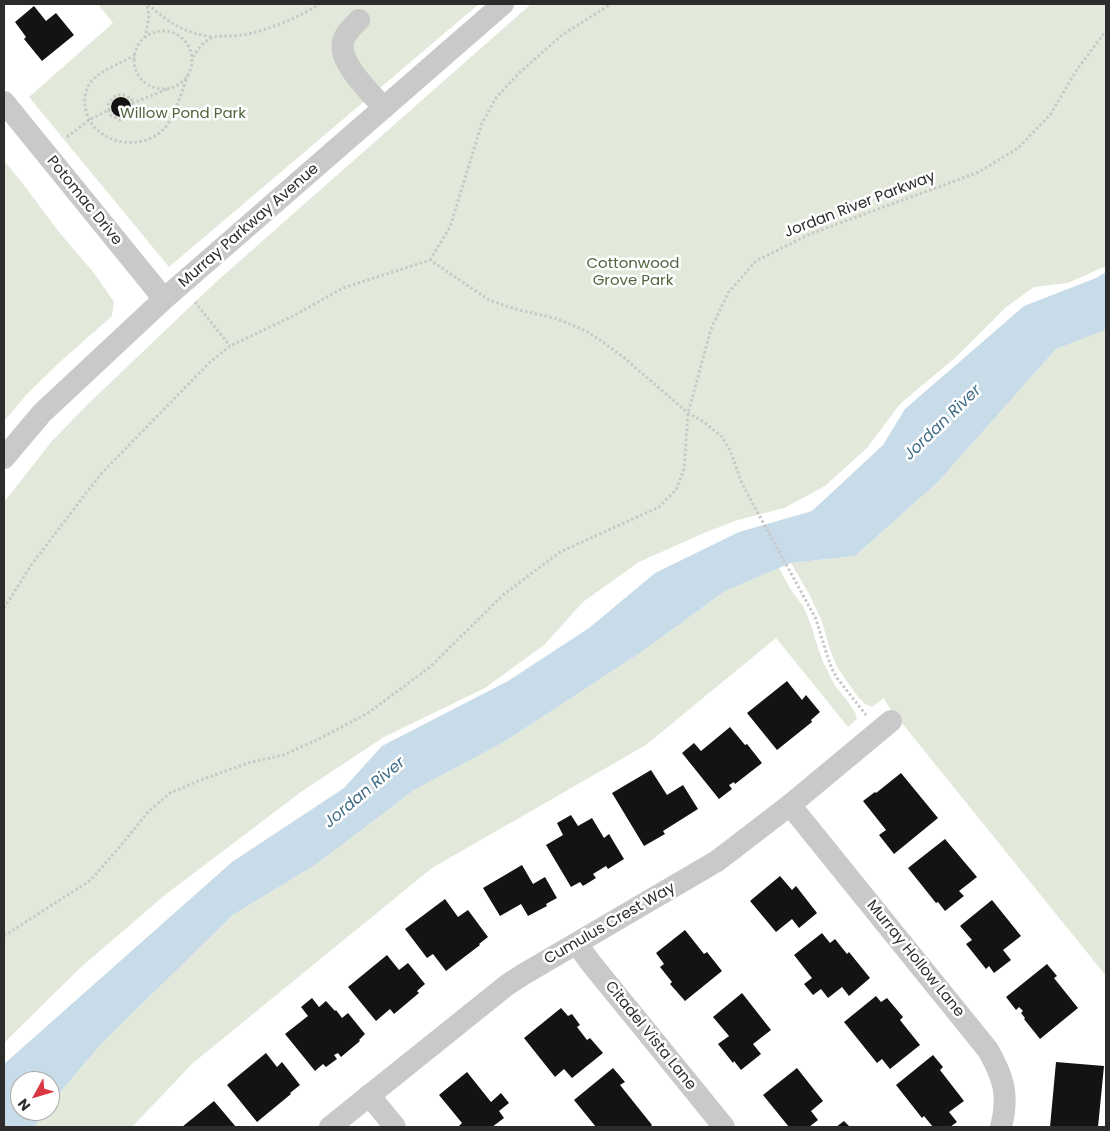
<!DOCTYPE html>
<style>
body{margin:0}
#map{position:relative;width:1110px;height:1131px;overflow:hidden;background:#fff;font-family:Poppins,sans-serif}
canvas{display:block}
.frame{position:absolute;inset:0;border:5px solid #2c2c2c;pointer-events:none}
.north{position:absolute;left:10px;top:1071px;width:50px;height:50px;box-sizing:border-box;background:#fff;border:1px solid #ababab;border-radius:50%;rotate:231deg;font-size:14px;font-weight:700;line-height:20px;text-align:center;color:#2c2c2c}
.north::after{content:'';display:block;margin:auto;width:18px;height:22px;background:#da3745;clip-path:polygon(50% 0,100% 100%,50% 72%,0 100%)}
</style>
<div id="map">
<canvas width="1110" height="1131"></canvas>
<div class="frame"></div>
<div class="north">N</div>
</div>
<script>
const context = document.querySelector('canvas').getContext('2d');
context.lineJoin = 'round';
function fillPath(path, color) { context.fillStyle = color; context.fill(path, 'evenodd'); }
function stroke(path, color, width, dash) { context.strokeStyle = color; context.lineWidth = width; context.lineCap = dash ? 'butt' : 'round'; context.setLineDash(dash || []); context.stroke(path); }
function label(font, color, halo, rows, align = 'center') {
  context.font = font + ' Poppins,sans-serif'; context.lineWidth = 5; context.setLineDash([]); context.textBaseline = 'middle'; context.strokeStyle = halo; context.fillStyle = color; for (const [text, x, y, turn = 0] of rows) {
    context.save(); context.translate(x, y); context.rotate((+turn || 0) * Math.PI / 180); context.textAlign = isNaN(turn) ? turn : align; if (halo) context.strokeText(text, 0, 0); context.fillText(text, 0, 0); context.restore();
  }
}
const green = new Path2D(`
 M98,4h381l-310,263 -140,-170 84,-74z
 M531,4h575v262l-38,17 -34,4 -29,21 -49,49 -56,47 -33,44 -42,38 -41,22 -46,12 -34,13 -65,29 -56,40 -39,43 -59,43 -101,49 -83,55 -136,103 -85,73 -76,75v-541l48,-61 36,-37 129,-123z
 M4,160l26,33 29,39 35,41 20,29 -2,14 -51,45 -32,31 -25,29z
 M1106,330v646l-217,-269 -5,-9 -12,9 -7,-3 -7,-7 -21,-30 -7,-18 -9,-30 -12,-25 -18,-31 64,-7 83,-74 118,-133z
 M779,568l12,22 12,16 9,21 3,12 8,23 12,24 11,13 9,13 2,7 -9,8 -72,-89 -130,107 -214,123 -239,195 -61,64h-97l9,-16h6v-7l53,-62 130,-127 85,-52 96,-73 90,-48 139,-91 82,-60z`);
const water = new Path2D(`
 M1106,272v58l-50,19 -118,133 -83,74 -64,7 -66,28 -82,60 -139,91 -90,48 -96,73 -85,52 -130,127 -53,62v-23h-30v30h24l-9,16h-31v-63l228,-202 112,-74 38,-42 126,-65 81,-53 66,-55 84,-41 73,-21 71,-66 22,-36 119,-103 72,-28z`);
const building = new Path2D(`
 M34,6l12,15 10,-8 18,22 -32,26 -18,-22 2,-2 -11,-15z
 M111 107a10 10 0 1 1 20 0a10 10 0 1 1-20 0Z
 M787,681l15,19 4,-5 14,17 -9,8 1,2 -35,28 -30,-37z
 M730,727l15,18 2,-1 15,19 -27,21 -1,-2 -5,3 3,4 -13,10 -37,-46 12,-10 7,8z
 M651,770l16,25 16,-10 15,24 -35,22 2,3 -21,12 -32,-53z
 M901,773l37,45 -44,36 -15,-19 7,-5 -23,-29 12,-9 1,1z
 M571,815l7,11 14,-8 12,20 5,-4 15,25 -16,10 -2,-3 -13,8 3,4 -13,8 -3,-4 -9,5 -25,-42 17,-10 -6,-12z
 M945,839l32,38 -18,14 5,5 -19,15 -7,-9 -2,1 -28,-35z
 M522,865l11,19 12,-7 12,21 -11,6 1,2 -19,10 -7,-12 -21,12 -17,-28z
 M780,876l12,14 4,-4 21,27 -18,15 -7,-9 -16,13 -26,-31z
 M445,899l13,18 10,-7 20,27 -9,7 1,1 -34,26 -13,-17 -6,4 -22,-29z
 M992,900l29,36 -18,14 8,10 -17,13 -5,-7 -3,3 -20,-25 6,-4 -12,-14z
 M685,930l19,24 3,-2 15,19 -37,30 -15,-17 2,-2 -12,-15 4,-3 -8,-11z
 M822,933l8,10 5,-4 12,15 2,-2 21,26 -21,18 -7,-9 -14,11 -7,-9 -8,6 -9,-11 8,-6 -18,-23z
 M387,955l12,15 9,-7 17,21 -8,7 2,2 -25,21 -4,-5 -14,12 -28,-34z
 M1047,964l10,12 -3,2 24,30 -38,31 -16,-20 1,-1 -4,-5 2,-2 -4,-4 -3,3 -10,-13z
 M742,993l29,37 -18,14 8,10 -20,16 -7,-9 -1,2 -15,-19 11,-8 -16,-19z
 M876,996l5,6 6,-4 16,19 -3,3 20,25 -30,24 -8,-10 -5,4 -33,-41z
 M312,998l7,9 7,-6 9,10 1,-1 6,8 6,-5 17,21 -6,6 1,1 -19,16 -3,-4 -4,2 3,4 -11,8 -3,-3 -8,7 -30,-37 23,-18 -7,-9z
 M561,1008l7,8 4,-2 8,11 -3,2 10,13 3,-2 13,15 -31,25 -8,-9 -9,8 -31,-39z
 M266,1053l11,14 5,-5 18,23 -10,8 1,1 -34,28 -30,-37z
 M933,1055l10,12 -3,3 24,31 -15,11 8,10 -7,5h-17l-9,-11 -2,2 -26,-33z
 M1056,1062l48,4 -6,61h-48z
 M613,1068l12,14 -5,3 32,40 -2,2h-54l-22,-27z
 M797,1068l26,33 -12,10 7,9 -9,7h-16l-1,-1 -3,1 -26,-32z
 M467,1072l24,30 10,-9 8,10 -10,8 5,7 -12,9h-34l4,-4 -23,-28z
 M214,1101l22,26h-54z
 M844,1121l6,6h-14z`);
const path = new Path2D(`
 M148,4c21,19 36,29 65,33
 M134 60a29 29 0 1 1 58 0a29 29 0 1 1-58 0Z
 M145,38l4,-22 -2,-12
 M135,55c-13,8 -37,16 -45,28 -4,6 -6,15 -5,22 4,40 60,50 82,20 9,-12 15,-35 21,-50
 M193,57c4,-7 13,-19 22,-20 8,-2 18,0 26,-2 26,-4 56,-17 79,-31
 M109,110l1,5 10,5 9,-3 5,-9 -1,-5 35,-14
 M67,137l22,-17 20,-10 -1,-5 5,-8 9,-3 9,4 2,5
 M430,260l20,-33 32,-104 14,-25 22,-24 44,-39 49,-31
 M195,302l35,44
 M4,608l28,-44 68,-89 110,-113 20,-16 63,-30 50,-28 87,-28 59,40 26,9 39,9 16,6 18,8 16,11 18,13 66,57 16,9 18,15 8,13 11,31 6,12 69,126 11,36 5,14 5,9 29,37
 M4,936l87,-56 31,-36 26,-32 22,-19 28,-12 50,-18 35,-8 34,-15 51,-27 62,-46 73,-72 57,-43 99,-45 17,-17 8,-21 4,-56 23,-84 17,-36 28,-32 54,-27 169,-62 39,-24 32,-33 28,-47 28,-37`);
const minor = new Path2D(`
 M359,20c-6,6 -14,13 -16,22 -5,21 28,51 41,66
 M4,102l160,197
 M4,458l38,-45 122,-114 339,-295
 M790,805l198,245c16,28 21,46 13,77
 M577,944l13,18 134,165
 M369,1095l26,32
 M330,1127l177,-142 17,-11 193,-113 73,-56 101,-84`);
const parkNames = [
 ["Willow Pond Park",183,114],
 ["Cottonwood",633,264],
 ["Grove Park",633,281]
];
const streetNames = [
 ["Potomac Drive",84,201,51],
 ["Jordan River Parkway",860,205,-21],
 ["Murray Parkway Avenue",249,226,-41],
 ["Cumulus Crest Way",610,924,-30],
 ["Murray Hollow Lane",915,959,51],
 ["Citadel Vista Lane",650,1036,51]
];
const waterNames = [
 ["Jordan River",943,423,-44],
 ["Jordan River",365,793,-40]
];
fillPath(green, '#e3e9da');
fillPath(water, '#c7dce8');
fillPath(building, '#131313');
stroke(path, '#c9c9c9', 3, [2.5, 2.5]);
stroke(minor, '#c9c9c9', 22);
label('15px', '#50653d', '#fff', parkNames);
label('15px', '#2c2c2c', '#fff', streetNames);
label('italic 16px', '#406d89', '#fff', waterNames);
</script>
